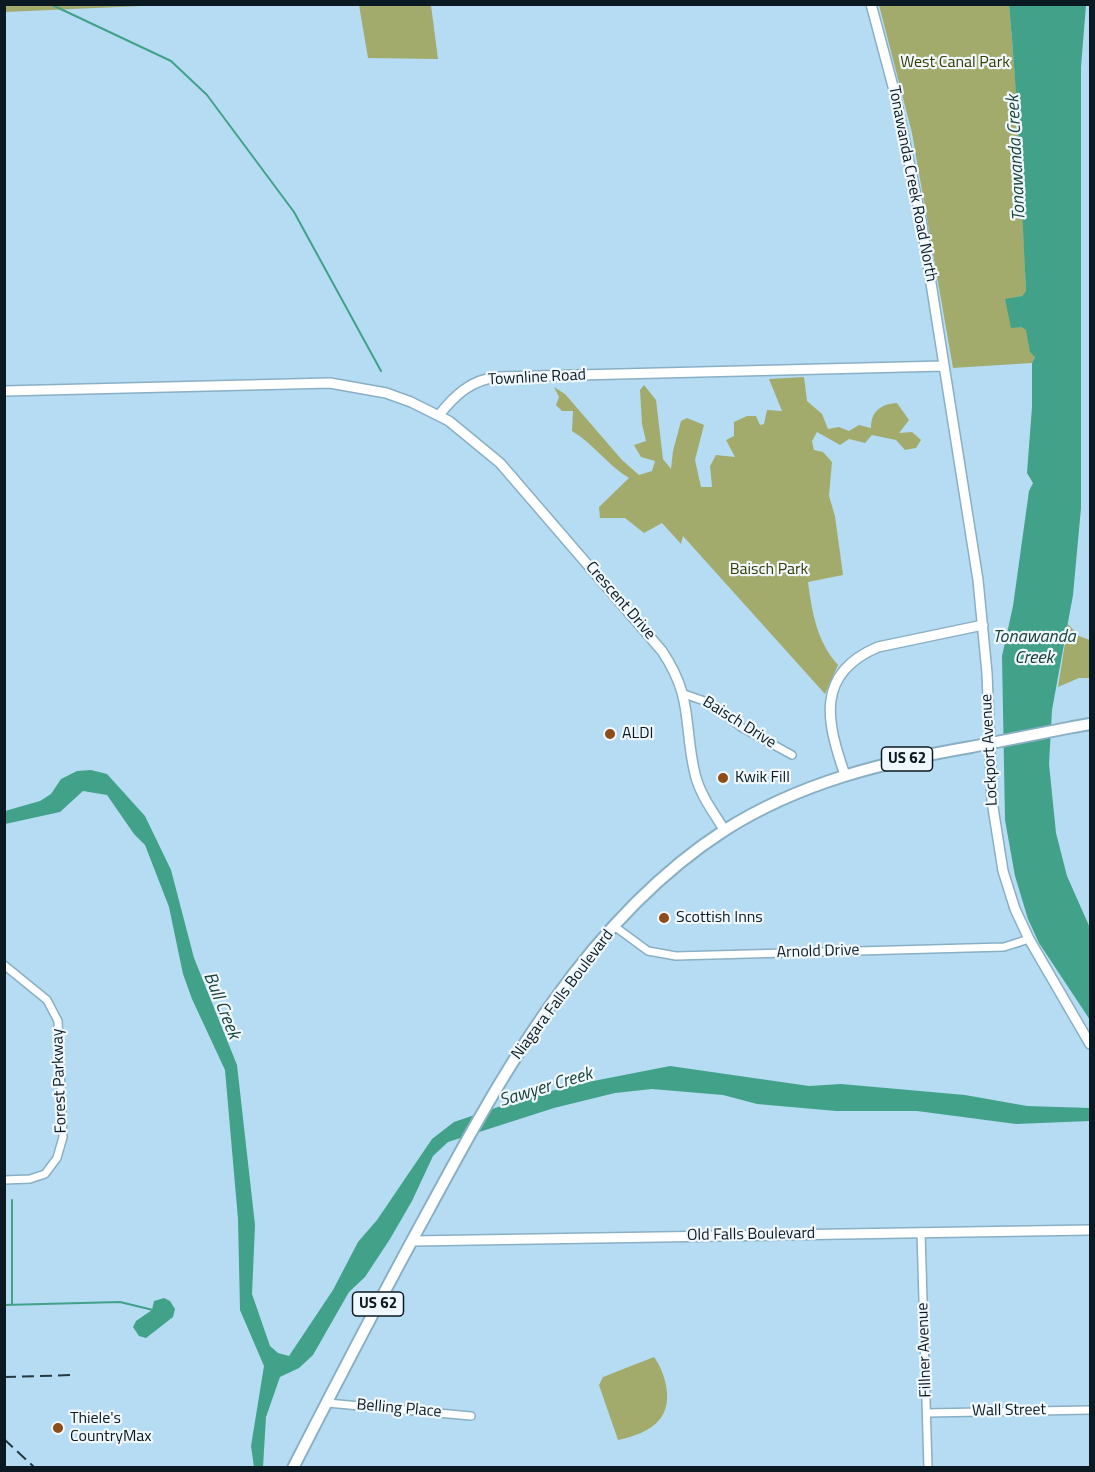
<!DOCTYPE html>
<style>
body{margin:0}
#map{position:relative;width:1095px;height:1472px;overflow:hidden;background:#b5dcf3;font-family:"Titillium Web",sans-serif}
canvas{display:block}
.frame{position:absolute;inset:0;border:6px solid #0b1a22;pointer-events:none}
</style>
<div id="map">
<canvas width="1095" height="1472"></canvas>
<div class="frame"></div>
</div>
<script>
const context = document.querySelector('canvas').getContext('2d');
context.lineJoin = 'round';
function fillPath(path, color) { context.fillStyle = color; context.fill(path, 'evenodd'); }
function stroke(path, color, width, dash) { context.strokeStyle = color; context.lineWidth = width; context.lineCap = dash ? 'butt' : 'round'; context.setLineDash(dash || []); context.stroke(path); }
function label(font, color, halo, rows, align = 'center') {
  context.font = font + ' "Titillium Web",sans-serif'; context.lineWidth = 4.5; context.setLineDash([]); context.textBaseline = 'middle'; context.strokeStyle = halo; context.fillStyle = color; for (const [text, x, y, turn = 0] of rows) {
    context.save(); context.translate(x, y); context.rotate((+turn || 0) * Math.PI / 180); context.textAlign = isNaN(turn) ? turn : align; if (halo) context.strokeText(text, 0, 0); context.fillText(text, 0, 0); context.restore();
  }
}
const green = new Path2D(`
 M5,4h159v1l-159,7z
 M359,5h72l7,54 -70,-1z
 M879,5h130c9,95 13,190 17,286l-4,5 -17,4 16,27 6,3 8,27 -3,6 -79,5 -41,-235z
 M804,377l3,24 15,13 6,15 11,-2 10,4 10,-6 12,3c0,-16 9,-24 26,-25l12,17 -10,13 13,-1 9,8 -5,8 -11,2 -9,-10 -24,-5 -7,8 -16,-4 -9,6 -23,-13 -5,9 2,9 9,2 9,10 -3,34 6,20 8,59 -35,7c4,30 9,60 30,83l-13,29 -142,-158 -2,8 -19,-21 -18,10 -19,-15h-25l-1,-11 30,-29c-22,-13 -35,-34 -57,-47l1,-20h-11l-6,-6 3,-8 -5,-10 11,7 57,66 17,15 13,-4 3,-10 -14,-4 -7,-12 12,-4 -4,-17 -2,-34 4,-5 12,15 7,59 8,10 2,-18 8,-30 6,-3 17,7 -9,35 6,27h11l-2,-21 6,-11 19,2 -9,-17 8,-4v-14l13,-6h9l4,9 4,-1 3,-14 15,1 -13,-32z
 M1068,624l11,12 11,4v38h-11l-21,9z
 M654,1357c11,15 20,45 6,62 -9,12 -28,18 -42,21l-19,-55 4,-8z`);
const water = new Path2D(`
 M1009,5h77l-5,62v441l-8,87 -21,115 -3,54 7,69 11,43 23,52v92l-51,-77 -11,-24 -13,-43 -10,-56 -3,-164 11,-50 16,-115 4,-8 -6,-10 5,-66v-44l3,-6 -5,-5 -4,-22 -5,-3 -10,1 -6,-29 17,-3 4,-5c-5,-96 -8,-191 -17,-286z
 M91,770l16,4 38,42 26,54 23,88 43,107 18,160 -3,69 18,52 8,7 11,3 44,-66 25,-48 19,-22 55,-81 22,-17 65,-22 54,-15 97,-19 139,20 32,-2 124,11 62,11 63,2v13l-74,3 -99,-13h-81l-79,-7 -34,-9 -71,-6 -37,4 -61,15 -106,34 -15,14 -21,45 -22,38 -25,38 -16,15 -36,63 -14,13 -19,9 -14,40 -3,50h-9l-3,-21 13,-80 -24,-56 -2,-91 -13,-149 -33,-71 -9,-25 -14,-67 -24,-62 -11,-11 -27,-39 -24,-4 -23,21 -55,12v-13l35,-10 11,-7 10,-15 16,-8z
 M164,1298l6,3 5,8 -2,8 -27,21 -7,-2 -6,-9 3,-6 16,-11 2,-9z`);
const stream = new Path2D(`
 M50,4l121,57 36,34 87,117 87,159
 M12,1304v-104
 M4,1305l116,-3 33,8`);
const street = new Path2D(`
 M684,694l26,9 31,24 51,28
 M614,926l34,25 28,5 328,-9 25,-8
 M4,965l43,35 11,21 5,116 -6,21 -12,16 -15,5 -26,1
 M921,1232l7,236
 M327,1403l144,13
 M927,1413l163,-3`);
const secondary = new Path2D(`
 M871,4l24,90 26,126 57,360 9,93 5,128 11,70 12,38 14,30 61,105
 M4,391l326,-8 56,10 25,9 38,19 51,42 162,188c32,48 21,72 33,123 5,21 19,39 30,57
 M439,415c16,-20 32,-35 58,-38l447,-11
 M845,775c-18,-52 -31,-101 33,-128l105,-22
 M412,1241l678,-11`);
const primary = new Path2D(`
 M1073,727l17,-3
 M293,1468c44,-86 88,-171 134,-255 76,-141 160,-294 298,-383 76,-48 159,-68 246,-83`);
const rail = new Path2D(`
 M4,1377l70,-2
 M4,1439l31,29`);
const primaryBridge = new Path2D(`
 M971,747l102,-20`);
const markers = [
 [610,734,6,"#8d4c18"],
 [723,778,6,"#8d4c18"],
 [664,918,6,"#8d4c18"],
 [58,1428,6,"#8d4c18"]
];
const shields = [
 [907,759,51],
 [378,1304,51]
];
const shieldNames = [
 ["US 62",907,759],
 ["US 62",378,1304]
];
const parkNames = [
 ["West Canal Park",955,63],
 ["Baisch Park",769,570]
];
const streetNames = [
 ["Tonawanda Creek Road North",912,184,79],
 ["Townline Road",537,378,-3],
 ["Crescent Drive",620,601,49],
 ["Baisch Drive",739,723,32],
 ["Lockport Avenue",990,750,-93],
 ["Arnold Drive",818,952,-2],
 ["Niagara Falls Boulevard",563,995,-53],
 ["Forest Parkway",60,1081,-92],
 ["Old Falls Boulevard",751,1235,-1],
 ["Fillner Avenue",925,1350,-92],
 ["Belling Place",399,1409,5],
 ["Wall Street",1009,1411,-1]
];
const poiNames = [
 ["ALDI",622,734],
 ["Kwik Fill",735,778],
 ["Scottish Inns",676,918],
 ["Thiele's",70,1419],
 ["CountryMax",70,1437]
];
const waterNames = [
 ["Tonawanda Creek",1017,158,-93],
 ["Tonawanda",1034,638],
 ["Creek",1034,659],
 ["Bull Creek",221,1006,68],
 ["Sawyer Creek",546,1088,-17]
];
fillPath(green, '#a3ab6c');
fillPath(water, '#41a189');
stroke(stream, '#41a189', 2);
stroke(street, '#89afc5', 10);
stroke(secondary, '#89afc5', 12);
stroke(primary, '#89afc5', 14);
stroke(street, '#fff', 7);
stroke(secondary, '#fff', 9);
stroke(primary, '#fff', 10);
stroke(rail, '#263943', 2, [12, 6]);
stroke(primaryBridge, '#89afc5', 14, []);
stroke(primaryBridge, '#fff', 10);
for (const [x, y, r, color] of markers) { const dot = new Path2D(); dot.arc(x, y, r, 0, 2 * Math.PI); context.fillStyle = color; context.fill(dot); stroke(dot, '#f0f8fd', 2); }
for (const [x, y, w] of shields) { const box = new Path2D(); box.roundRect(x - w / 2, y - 12, w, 24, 4.5); context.fillStyle = '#f0f8fd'; context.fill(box); stroke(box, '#0b1a22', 1.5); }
label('bold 15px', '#0b1a22', null, shieldNames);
label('16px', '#393d02', '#f0f8fd', parkNames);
label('16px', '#0b1a22', '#f0f8fd', streetNames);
label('16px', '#0b1a22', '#f0f8fd', poiNames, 'left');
label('italic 18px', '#1b453a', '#f0f8fd', waterNames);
</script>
